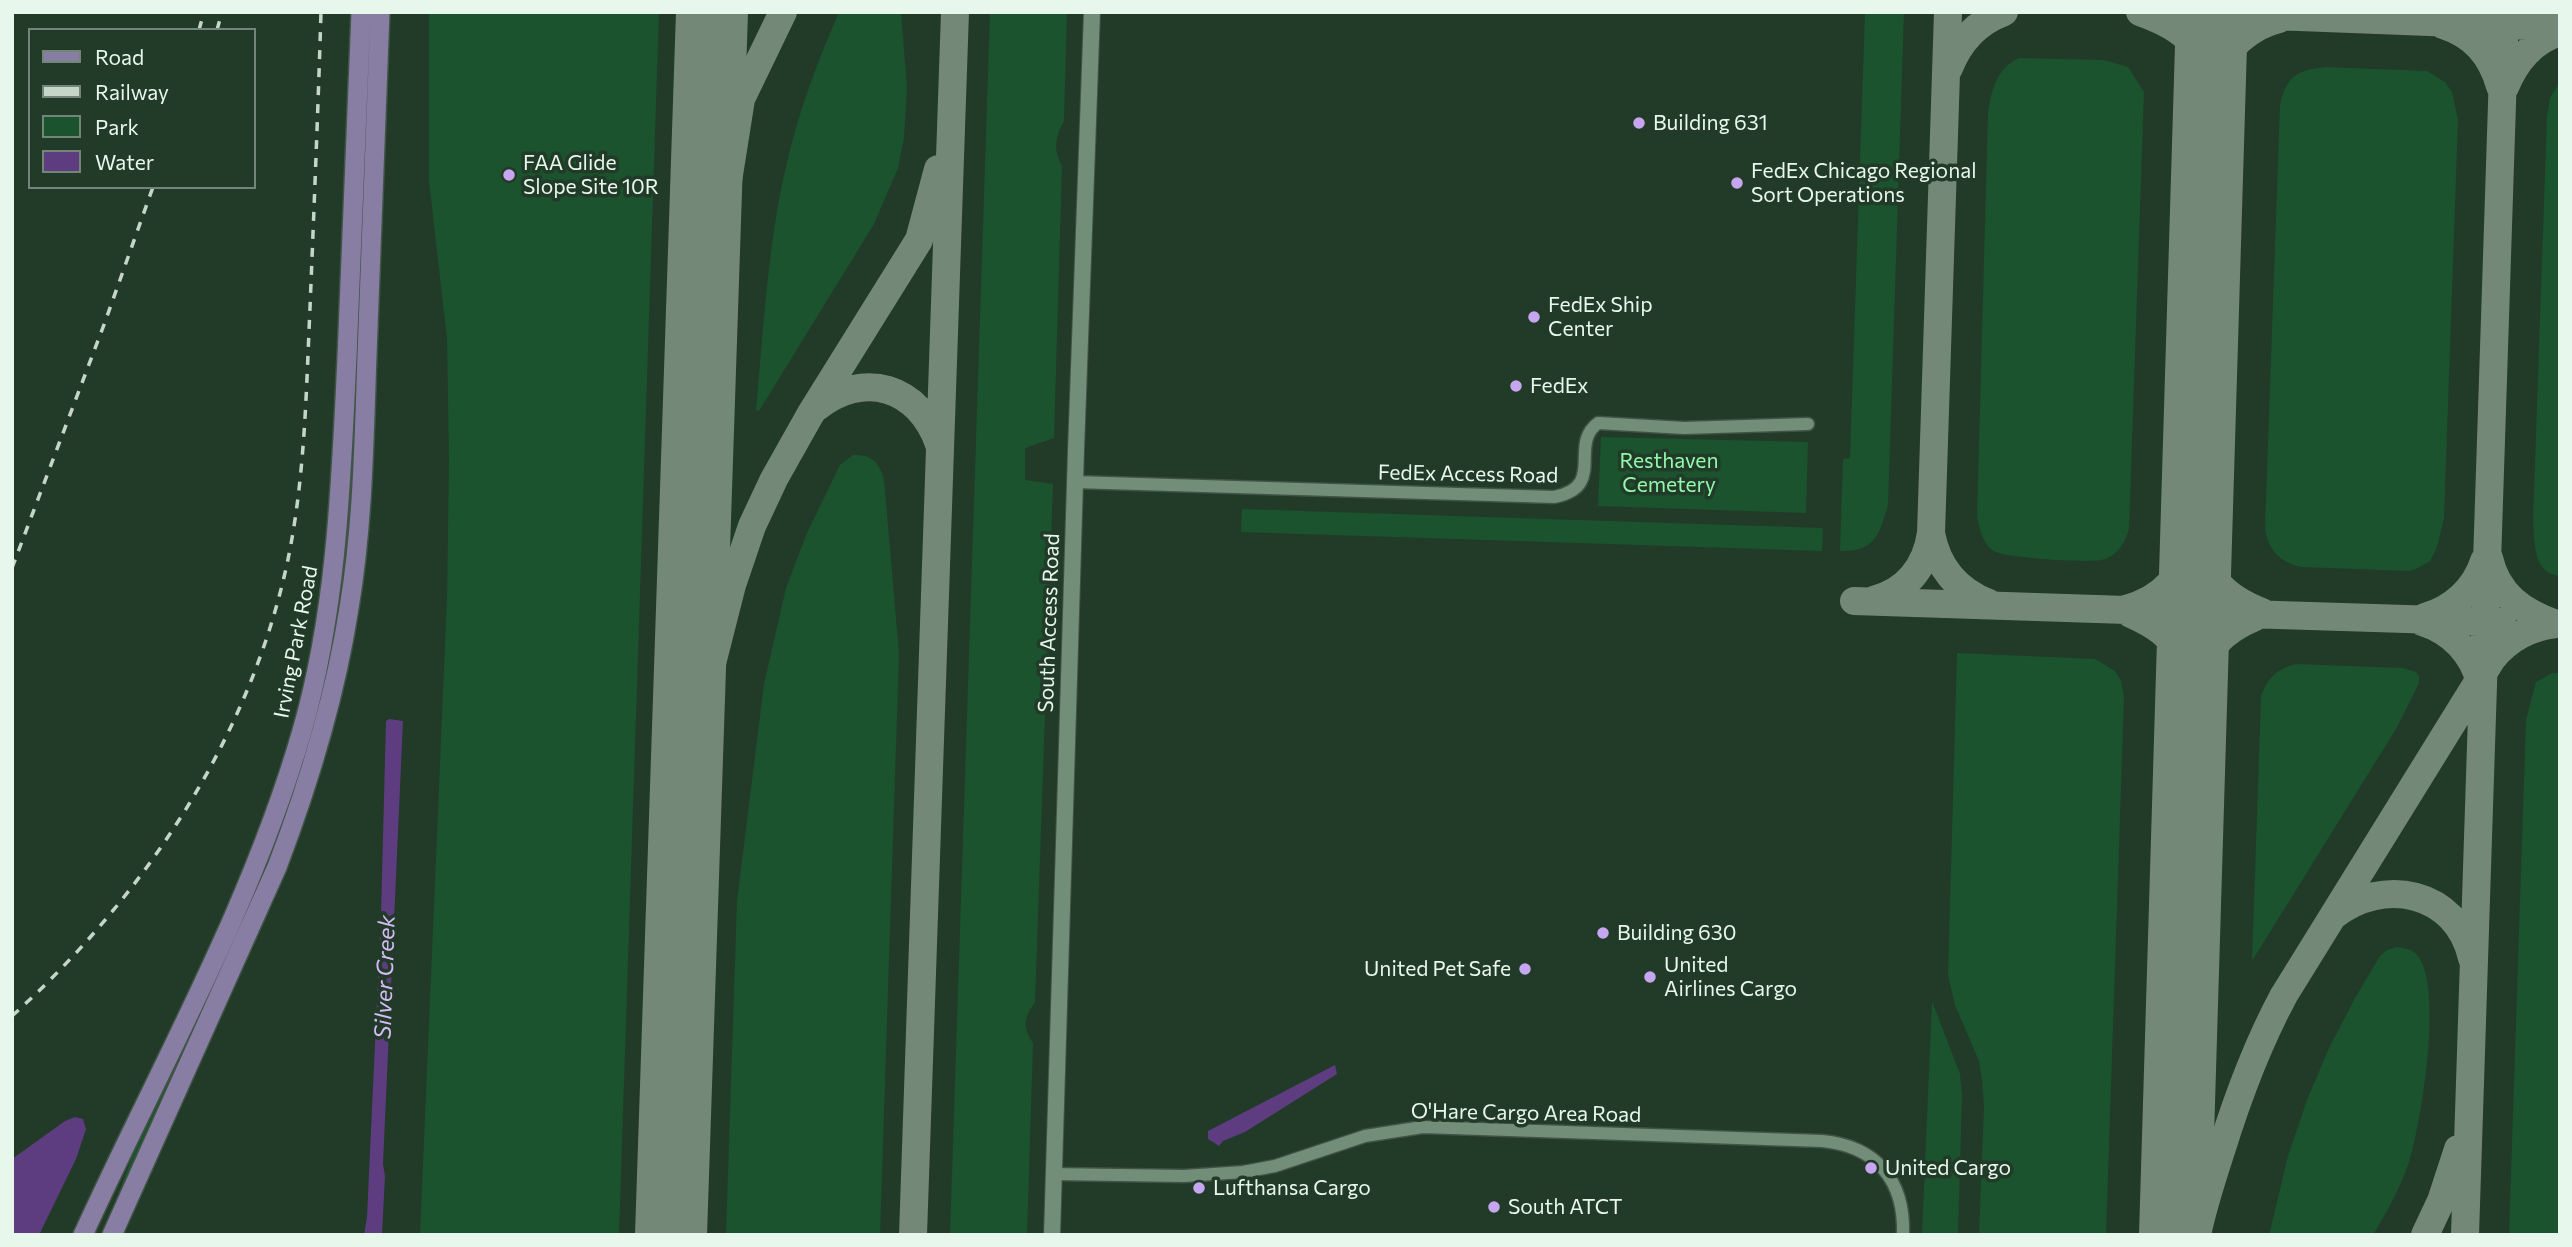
<!DOCTYPE html>
<style>
body{margin:0}
#map{position:relative;width:2572px;height:1247px;overflow:hidden;background:#223a28;font-family:Commissioner,sans-serif}
canvas{display:block}
.frame{position:absolute;inset:0;border:14px solid #e8f7eb;pointer-events:none}
.legend{position:absolute;left:28px;top:28px;width:228px;height:161px;box-sizing:border-box;background:#223a28;border:2px solid #718676;margin:0;padding:9px 12px;list-style:none;font-size:21px;color:#e8f7eb}
.legend li{display:flex;align-items:center;gap:14px;height:35px}
.legend b{width:35px;border:2px solid #718676}
</style>
<div id="map">
<canvas width="2572" height="1247"></canvas>
<div class="frame"></div>
<ul class="legend">
<li><b style="height:9px;background:#887da3"></b>Road</li>
<li><b style="height:9px;background:#c5d6c8"></b>Railway</li>
<li><b style="height:19px;background:#1b532e"></b>Park</li>
<li><b style="height:19px;background:#5d3c80"></b>Water</li>
</ul>
</div>
<script>
const context = document.querySelector('canvas').getContext('2d');
context.lineJoin = 'round';
function fillPath(path, color) { context.fillStyle = color; context.fill(path, 'evenodd'); }
function stroke(path, color, width, dash) { context.strokeStyle = color; context.lineWidth = width; context.lineCap = dash ? 'butt' : 'round'; context.setLineDash(dash || []); context.stroke(path); }
function label(font, color, halo, rows, align = 'center') {
  context.font = font + ' Commissioner,sans-serif'; context.lineWidth = 7; context.setLineDash([]); context.textBaseline = 'middle'; context.strokeStyle = halo; context.fillStyle = color; for (const [text, x, y, turn = 0] of rows) {
    context.save(); context.translate(x, y); context.rotate((+turn || 0) * Math.PI / 180); context.textAlign = isNaN(turn) ? turn : align; if (halo) context.strokeText(text, 0, 0); context.fillText(text, 0, 0); context.restore();
  }
}
const green = new Path2D(`
 M429,12h230l-40,1223h-199l27,-636 2,-139 -2,-121 -18,-158z
 M839,12h62l6,76 -3,50 -6,30 -24,56 -115,187 -3,-1c8,-85 12,-173 33,-256 12,-49 30,-96 50,-142z
 M990,12h77l-3,109c-9,17 -11,28 -2,45l-8,272 -29,10v32l28,4 -18,518c-11,16 -13,24 -2,41l-6,192h-77z
 M1865,12h39l-16,493c-9,30 -13,47 -48,46l3,-92 7,-1z
 M2019,58l85,2 24,7 16,25 -15,437c-4,14 -12,28 -28,31 -14,3 -96,-2 -107,-9 -11,-6 -14,-22 -17,-33l11,-405c4,-24 8,-44 31,-55z
 M2326,67l101,4 18,11 7,10 6,28 -14,398 -7,29 -7,14 -14,8 -7,2 -108,-4c-21,-5 -33,-17 -36,-39l15,-423c6,-29 17,-35 46,-38z
 M2560,82v494c-28,-3 -25,-34 -27,-55l14,-405 3,-18z
 M356,270h7l-9,215 -12,118 -21,102 -39,132 -171,377 38,-103 161,-385z
 M1601,437l207,5 -2,71 -208,-7z
 M853,455c18,-1 26,7 31,24l15,175 -19,581h-154l11,-334 27,-217 22,-96 21,-55 33,-68z
 M1242,509l581,19 -1,23 -581,-19z
 M1957,653l138,6 20,12 6,10 3,16 -18,538h-127l5,-129 -2,-26 -3,-19 -24,-56 -7,-30z
 M2295,664l108,4 13,4 3,4v7l-23,46 -144,232 9,-264c6,-19 15,-27 34,-33z
 M2552,673h8v562h-51l17,-515 10,-38z
 M2397,947c7,1 15,2 20,8 27,30 4,170 -8,207 -9,26 -22,50 -36,73h-104l19,-79 19,-56 22,-52 26,-50 25,-42 7,-6z
 M1932,1001l28,73 2,21 -4,140h-36z`);
const water = new Path2D(`
 M389,719l14,2 -20,443 2,12 -3,59h-18l3,-18 14,-304 5,-192z
 M1335,1065l2,9 -92,58 -22,9 -4,5 -11,-7v-8z
 M75,1117l8,2 3,10 -10,30 -37,76h-27v-76l53,-38z`);
const taxiway = new Path2D(`
 M2140,12c41,15 50,24 71,62 17,-25 37,-48 68,-55
 M2169,12l391,15
 M2443,25c31,10 48,30 57,61
 M1949,68c10,-26 28,-46 55,-56
 M2505,87c11,-26 27,-46 55,-55
 M816,408c48,-39 103,-21 123,36
 M699,413l13,-131 29,-183 42,-87
 M1931,533c6,33 26,58 58,70
 M2195,540c16,39 26,56 67,72
 M2489,558c8,37 34,54 67,66
 M1873,600c33,-8 53,-33 58,-67l17,-521
 M1854,601c216,8 432,14 648,21
 M2126,609c40,-11 53,-33 69,-69
 M2131,614c40,18 44,28 60,68
 M2425,617c28,-8 50,-28 59,-56
 M2422,622c29,9 51,31 58,61
 M2191,682c18,-33 28,-50 64,-65
 M2333,916c50,-40 124,-25 139,42
 M681,919l27,-240 24,-94 20,-59 22,-47 36,-64 109,-175 19,-71
 M2180,1073l4,162
 M913,1235l42,-1223
 M2197,1235c6,-29 15,-56 24,-84 17,-55 36,-106 63,-156l208,-336c17,-22 38,-32 64,-35
 M2425,1235l16,-34 17,-52
 M2465,1235l40,-1223`);
const runway = new Path2D(`
 M671,1235l41,-1223
 M2175,1235l37,-1223`);
const minor = new Path2D(`
 M1075,482l479,15c53,-10 14,-52 44,-74l86,5 124,-4
 M1053,1174l131,2 59,-4 32,-6 90,-30 58,-9 399,14c54,5 83,39 81,94`);
const tertiary = new Path2D(`
 M1052,1235l24,-785 16,-438`);
const primary = new Path2D(`
 M83,1235c76,-167 168,-327 219,-504 35,-122 39,-248 45,-374 4,-115 9,-230 14,-345
 M112,1235l165,-368c32,-84 58,-169 72,-259 14,-83 15,-168 18,-253 4,-114 9,-228 13,-343`);
const rail = new Path2D(`
 M199,30l5,-18
 M217,30l5,-18
 M12,568l93,-246 48,-135
 M12,1016c132,-119 237,-277 275,-452 18,-84 19,-170 23,-256 4,-99 8,-197 11,-296`);
const markers = [
 [1639,123,7,"#c7a6f0"],
 [509,175,7,"#c7a6f0"],
 [1737,183,7,"#c7a6f0"],
 [1534,317,7,"#c7a6f0"],
 [1516,386,7,"#c7a6f0"],
 [1603,933,7,"#c7a6f0"],
 [1525,969,7,"#c7a6f0"],
 [1650,977,7,"#c7a6f0"],
 [1871,1168,7,"#c7a6f0"],
 [1199,1188,7,"#c7a6f0"],
 [1494,1207,7,"#c7a6f0"]
];
const poiNames = [
 ["Building 631",1653,123],
 ["FAA Glide",523,163],
 ["Slope Site 10R",523,187],
 ["FedEx Chicago Regional",1751,171],
 ["Sort Operations",1751,195],
 ["FedEx Ship",1548,305],
 ["Center",1548,329],
 ["FedEx",1530,386],
 ["Building 630",1617,933],
 ["United",1664,965],
 ["Airlines Cargo",1664,989],
 ["United Pet Safe",1511,969,"right"],
 ["United Cargo",1885,1168],
 ["Lufthansa Cargo",1213,1188],
 ["South ATCT",1508,1207]
];
const parkNames = [
 ["Resthaven",1669,461],
 ["Cemetery",1669,485]
];
const streetNames = [
 ["FedEx Access Road",1468,474,1],
 ["South Access Road",1049,623,-88],
 ["Irving Park Road",296,642,-79],
 ["O'Hare Cargo Area Road",1526,1113,1]
];
const waterNames = [
 ["Silver Creek",385,977,-88]
];
fillPath(green, '#1b532e');
fillPath(water, '#5d3c80');
stroke(taxiway, '#748878', 28);
stroke(runway, '#748878', 72);
stroke(minor, '#3f5445', 15);
stroke(tertiary, '#3f5445', 18);
stroke(primary, '#3f5445', 22);
stroke(minor, '#728d78', 12);
stroke(tertiary, '#728d78', 16);
stroke(primary, '#887da3', 19);
stroke(rail, '#c5d6c8', 3.5, [9, 9]);
for (const [x, y, r, color] of markers) { const dot = new Path2D(); dot.arc(x, y, r, 0, 2 * Math.PI); context.fillStyle = color; context.fill(dot); stroke(dot, '#223a28', 2.5); }
label('21px', '#e8f7eb', '#223a28', poiNames, 'left');
label('21px', '#91f8ac', '#223a28', parkNames);
label('21px', '#e8f7eb', '#223a28', streetNames);
label('italic 23px', '#d5bbf6', '#223a28', waterNames);
</script>
